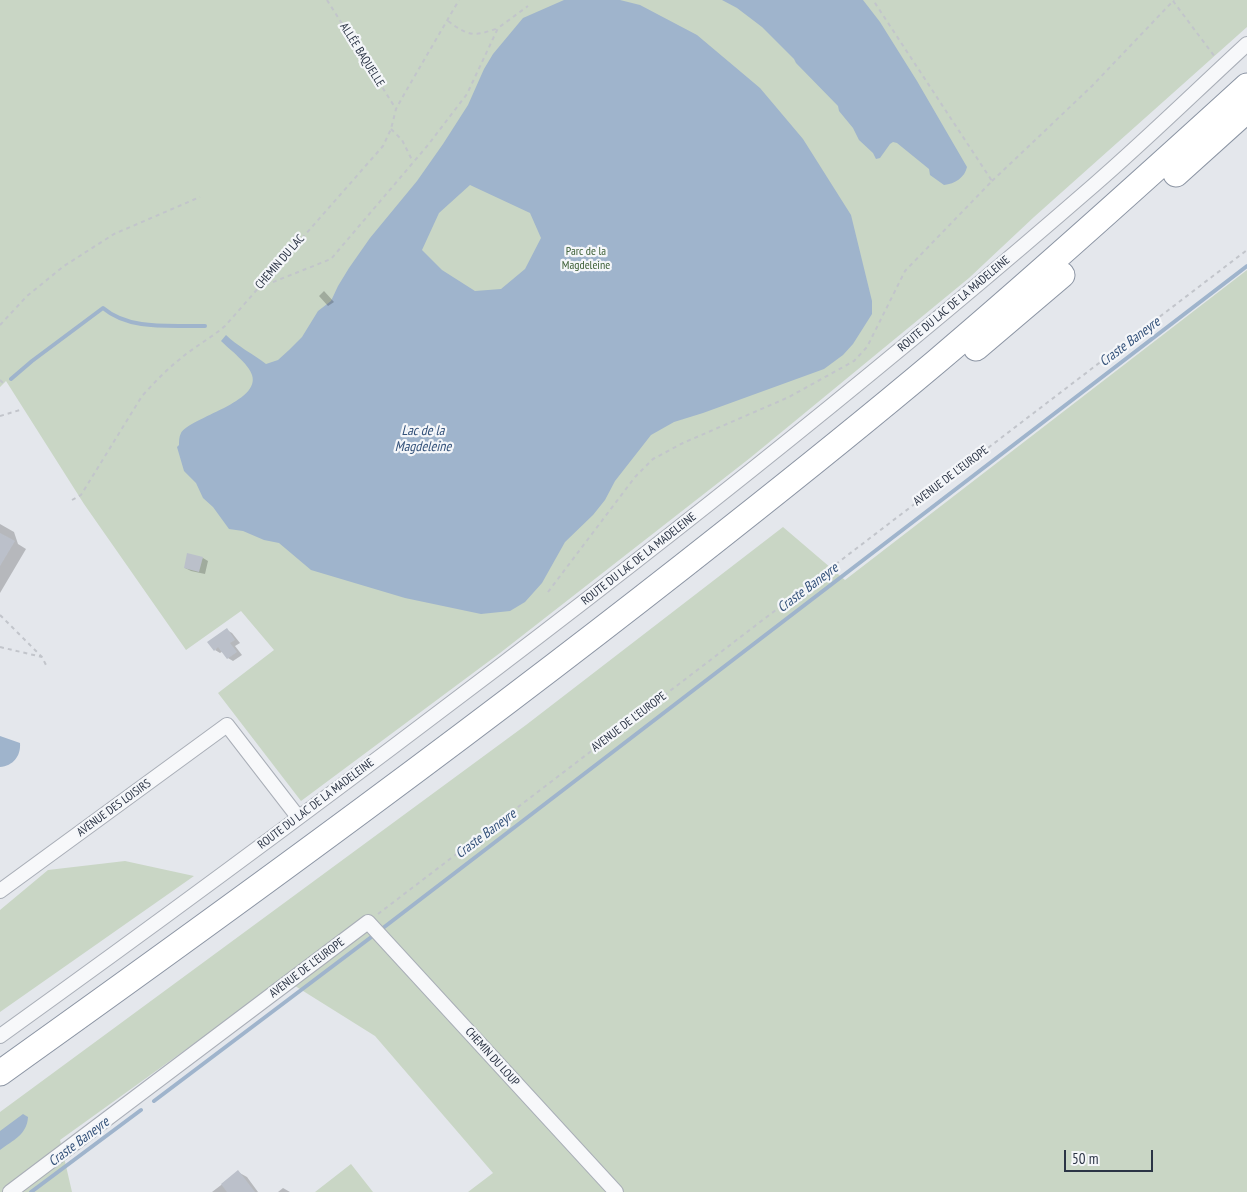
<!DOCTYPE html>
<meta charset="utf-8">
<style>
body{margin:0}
#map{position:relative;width:1247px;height:1192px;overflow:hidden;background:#e4e7ec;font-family:"PT Sans Narrow",sans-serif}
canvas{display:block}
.scale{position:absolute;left:1064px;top:1150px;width:89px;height:22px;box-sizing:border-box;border:2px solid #2b3445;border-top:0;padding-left:6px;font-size:15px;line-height:18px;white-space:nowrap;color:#2b3445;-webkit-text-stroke:4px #f4f6f9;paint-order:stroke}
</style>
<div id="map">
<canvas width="1247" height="1192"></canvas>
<div class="scale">50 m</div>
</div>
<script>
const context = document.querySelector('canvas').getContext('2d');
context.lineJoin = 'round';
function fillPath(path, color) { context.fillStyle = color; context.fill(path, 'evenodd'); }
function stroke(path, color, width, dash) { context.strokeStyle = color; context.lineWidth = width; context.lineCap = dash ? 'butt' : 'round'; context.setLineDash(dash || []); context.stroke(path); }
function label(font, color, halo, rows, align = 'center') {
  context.font = font + ' "PT Sans Narrow",sans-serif'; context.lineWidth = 4.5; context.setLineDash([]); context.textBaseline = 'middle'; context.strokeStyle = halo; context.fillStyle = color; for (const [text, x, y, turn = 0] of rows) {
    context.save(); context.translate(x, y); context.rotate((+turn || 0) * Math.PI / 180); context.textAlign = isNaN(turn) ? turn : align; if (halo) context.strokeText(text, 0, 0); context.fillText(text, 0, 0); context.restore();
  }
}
const green = new Path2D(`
 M0,0h1247v27l-213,190 -65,61 -219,180 -250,195 -199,148 -83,-108 56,-43 -33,-39 -55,39 -102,-146 -78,-123 -6,6z
 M1247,270v922h-779l25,-19 -118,-137 -91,-57 -224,161 12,52h-72v-80l526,-387 257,-198 62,53z
 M125,861l69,15 -194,136v-102l48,-40z
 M351,1164l22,28h-58z`);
const water = new Path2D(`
 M564,0h56l20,5 57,30 63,53 43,51 48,76 21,86v13l-19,30 -10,11 -19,14 -121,44 -29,9 -23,13 -36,46 -10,19 -12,15 -28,27 -23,41 -17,19 -15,9 -29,3 -76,-16 -94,-28 -32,-27 -15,-3 -21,-9 -14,-2 -16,-22 -10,-9 -7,-15 -12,-12 -7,-24 2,-2c0,-4 0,-8 2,-12 10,-16 80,-31 71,-58 -3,-11 -23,-26 -31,-34l5,-6c11,11 27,19 40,29l12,-4 11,-10 13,-13 16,-26 13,-10 7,-15 11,-18 21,-30 47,-57 26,-37 25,-39 16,-36 9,-15 30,-36zM470,185l60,28 11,25 -16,31 -24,20 -26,2 -33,-21 -20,-20 17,-37z
 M722,0h141l17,22 37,59 50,86c-2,10 -12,17 -23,18l-14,-10 -1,-6 -32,-26 -4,-1 -3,2 -10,14 -4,1 -3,-6 -14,-13 -6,-12 -14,-17 -1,-5 -42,-43 -2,-4 -32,-32 -25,-19z
 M0,736l20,7c1,13 -7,23 -20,24z
 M23,1114l5,3c-1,18 -15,23 -28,33v-19z`);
const shadow = new Path2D(`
 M324,291l10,11 -6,4 -9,-10z
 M0,524l14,8 4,12 8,5 -26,44z
 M203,558l5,3 -3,13 -14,-3 -6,-3z
 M227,630l5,3 8,10 -5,3 7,9 -9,6 -5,-3 -5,-7 -3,2 -5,-3z
 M238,1172l9,5 11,15h-46z
 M283,1188l7,4h-12z`);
const stream = new Path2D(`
 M11,379l21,-18 71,-53c27,23 69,17 102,18
 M383,928l864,-662
 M154,1101l220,-166
 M31,1192l110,-82`);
const building = new Path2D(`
 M0,533l15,8 -15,25z
 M187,553l16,4 -4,15 -15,-4z
 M227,628l8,12 -5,3 7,9 -10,7 -9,-12 -4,4 -7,-9z
 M238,1170l17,22h-28l-6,-8z`);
const path = new Path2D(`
 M327,0l69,109
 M1173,1l42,56
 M448,21c20,15 26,16 50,7
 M391,129l11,11 11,22
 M992,181l100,-95 82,-86
 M258,288l73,-29 97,-114 39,-51 31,-66 30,-22
 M0,325l27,-29 37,-30 50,-32 86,-37
 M0,380l3,3
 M0,416l20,-6
 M72,500l9,-5 61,-99c12,-13 24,-26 38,-37 14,-12 31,-21 45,-33l158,-180 8,-17 5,-20 10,-18 53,-91
 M548,592l87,-115 18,-18 30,-16 106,-46 65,-36 13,-14 38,-76 87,-90 -119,-181
 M0,615l42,42 4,8
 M0,647l42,10
 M378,914l869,-664`);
const street = new Path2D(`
 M0,891l227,-166 71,92
 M0,1036c152,-109 302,-220 451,-333 220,-166 435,-337 643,-518 52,-45 102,-94 153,-141
 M10,1192l358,-270 248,270`);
const highway = new Path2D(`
 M1176,174l71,-64
 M976,348l86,-73
 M0,1073c245,-175 489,-353 725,-540 71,-56 142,-113 211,-171 106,-90 209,-183 311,-276`);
const streetNames = [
 ["ALLÉE BAQUELLE",362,55,58],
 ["CHEMIN DU LAC",280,262,-49],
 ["ROUTE DU LAC DE LA MADELEINE",954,304,-40],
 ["AVENUE DE L'EUROPE",951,476,-37],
 ["ROUTE DU LAC DE LA MADELEINE",639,559,-38],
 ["AVENUE DE L'EUROPE",629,722,-37],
 ["ROUTE DU LAC DE LA MADELEINE",316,804,-37],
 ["AVENUE DES LOISIRS",114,808,-36],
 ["AVENUE DE L'EUROPE",307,968,-37],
 ["CHEMIN DU LOUP",492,1057,48]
];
const parkNames = [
 ["Parc de la",586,252],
 ["Magdeleine",586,266]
];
const waterNames = [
 ["Craste Baneyre",1130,342,-37],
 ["Lac de la",423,431],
 ["Magdeleine",423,447],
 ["Craste Baneyre",808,588,-37],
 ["Craste Baneyre",486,834,-37],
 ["Craste Baneyre",79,1142,-37]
];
fillPath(green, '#c9d6c5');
fillPath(water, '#9fb4cc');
fillPath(shadow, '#0003');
stroke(stream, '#9fb4cc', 4);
fillPath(building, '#bbc0ca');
stroke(street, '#a9aeb7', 16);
stroke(highway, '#8b94a3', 27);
stroke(path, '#c2c5cb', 2, [4, 4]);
stroke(street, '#f7f8fa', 14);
stroke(highway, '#fff', 25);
label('12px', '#2b3445', '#f4f6f9', streetNames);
label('12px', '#3f6138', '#f4f6f9', parkNames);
label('italic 14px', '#34527a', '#f4f6f9', waterNames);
</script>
